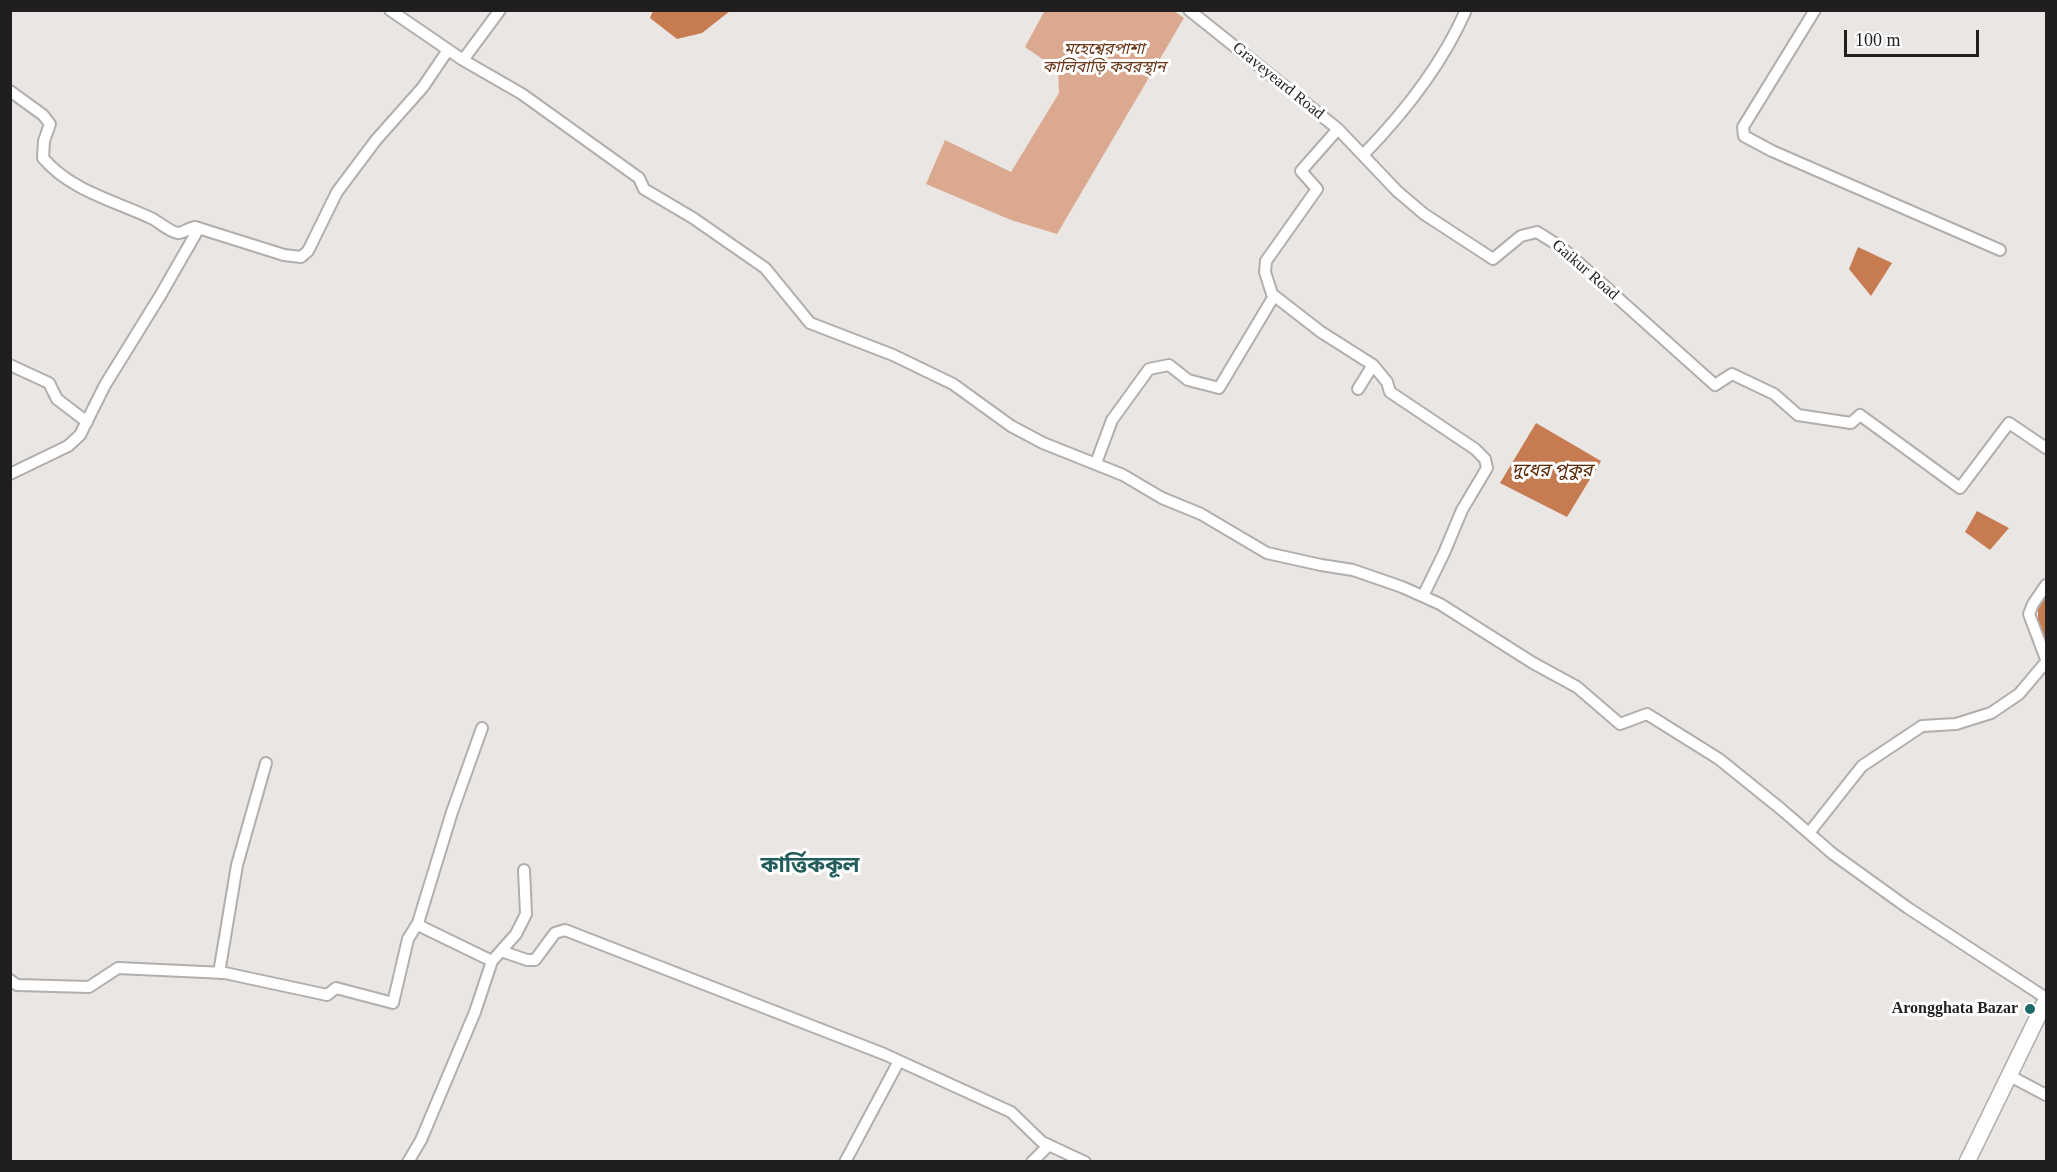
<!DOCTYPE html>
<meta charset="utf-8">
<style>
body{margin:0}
#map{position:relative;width:2057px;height:1172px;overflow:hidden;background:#eae6e4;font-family:"Times New Roman",serif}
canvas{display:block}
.frame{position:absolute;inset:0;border:12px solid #201e1e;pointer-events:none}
.scale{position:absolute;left:1844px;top:30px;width:135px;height:27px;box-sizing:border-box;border:3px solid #201e1e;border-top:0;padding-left:8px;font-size:18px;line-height:21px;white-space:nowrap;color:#201e1e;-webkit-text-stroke:4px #fff;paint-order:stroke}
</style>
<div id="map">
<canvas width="2057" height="1172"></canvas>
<div class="frame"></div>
<div class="scale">100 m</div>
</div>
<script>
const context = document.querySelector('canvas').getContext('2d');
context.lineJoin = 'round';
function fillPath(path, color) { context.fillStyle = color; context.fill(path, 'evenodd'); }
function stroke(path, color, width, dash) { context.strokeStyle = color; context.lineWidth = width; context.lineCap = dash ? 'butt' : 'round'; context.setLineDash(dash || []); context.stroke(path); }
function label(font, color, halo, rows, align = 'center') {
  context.font = font + ' "Times New Roman","Noto Sans Bengali",serif'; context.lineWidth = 6; context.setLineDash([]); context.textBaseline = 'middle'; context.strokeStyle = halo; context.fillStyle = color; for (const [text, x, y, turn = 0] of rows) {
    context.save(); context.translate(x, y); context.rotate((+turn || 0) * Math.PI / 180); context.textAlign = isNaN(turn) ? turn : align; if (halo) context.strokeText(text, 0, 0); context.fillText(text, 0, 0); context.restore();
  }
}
const green = new Path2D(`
 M1045,10l129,1 10,7 -127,216 -46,-14 -85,-36 19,-44 66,32 48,-79 -1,-23 -33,-23z`);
const water = new Path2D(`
 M653,11v-1l77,1 -28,22 -25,6 -27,-21z
 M1858,247l34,16 -21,33 -22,-27z
 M1536,423l65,38 -34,56 -67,-34z
 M1977,511l32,17 -19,22 -25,-18z
 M2046,597v49l-8,-17v-20z`);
const minor = new Path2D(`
 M390,10l73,50 59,34 117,84 5,11 49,29 72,50 45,55 83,32 60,29 58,42 32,17 80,32 39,23 39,16 66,39 54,12 32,5 49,17 38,17 93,59 44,24 43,37 27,-10 72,45 62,50 52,45 75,54 138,90
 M1189,10l149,119 59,62 27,23 69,45 28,-23 16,-4 24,15 154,138 17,-11 42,20 24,21 53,8 9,-8 100,73 49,-65 37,25
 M1815,10l-72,117 1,9 28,15 228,99
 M463,60l37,-50
 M10,91l33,24 7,9 -6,17 -1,17c28,33 72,43 110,61 7,4 17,13 25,14 5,0 11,-5 17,-6l89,28 17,2 7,-6 29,-59 39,-52 47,-53 25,-37
 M1338,129l-37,42 16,18 -51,72 -1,11 7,22 49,38 52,33 14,17 3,10 85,57 10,10 2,9 -25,42 -18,43 -21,43
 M1363,155c42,-43 79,-90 103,-145
 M10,365l39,18 8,16 30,23
 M1358,389l15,-24
 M1096,463l16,-43 37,-51 20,-4 19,15 31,8 52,-87
 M10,474l58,-28 12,-11 25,-50 55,-89 39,-68
 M2046,585l-13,19 -4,10 17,45
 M482,728l-30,84 -34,111 4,4 70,34
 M1809,833l53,-67 60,-40 34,-2 35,-11 28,-19 27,-32
 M501,951l26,9h8l20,-27 10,-3 319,124 127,58 31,30 43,20
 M219,973l18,-108 29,-102
 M10,980l7,5 72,2 29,-19 107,5 102,22 9,-7 57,15 15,-64 10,-16
 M2010,1076l36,19
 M408,1162l13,-22 54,-128 17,-51 24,-27 10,-20 -2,-44
 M845,1162l54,-101
 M1032,1162l17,-17`);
const secondary = new Path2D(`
 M1967,1162l79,-162`);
const markers = [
 [2030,1009,6,"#1e6a6a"]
];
const parkNames = [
 ["মহেশ্বেরপাশা",1104,50],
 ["কালিবাড়ি কবরস্থান",1104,68]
];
const streetNames = [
 ["Graveyeard Road",1278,81,39],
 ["Gaikur Road",1585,270,41]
];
const poiNames = [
 ["Arongghata Bazar",2018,1009]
];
const waterNames = [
 ["দুধের পুকুর",1552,471]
];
const districtNames = [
 ["কার্ত্তিককূল",810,866]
];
fillPath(green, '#daa98f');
fillPath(water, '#c77b51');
stroke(minor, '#b2aeac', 14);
stroke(secondary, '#b2aeac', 18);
stroke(minor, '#fff', 10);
stroke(secondary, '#fff', 15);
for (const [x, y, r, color] of markers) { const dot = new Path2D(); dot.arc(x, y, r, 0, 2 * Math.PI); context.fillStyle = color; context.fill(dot); stroke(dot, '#fff', 2); }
label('italic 16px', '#6a3718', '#fff', parkNames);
label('16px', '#201e1e', '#fff', streetNames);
label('bold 16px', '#201e1e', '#fff', poiNames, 'right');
label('italic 18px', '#592807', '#fff', waterNames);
label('bold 22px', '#225d5c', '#fff', districtNames);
</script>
